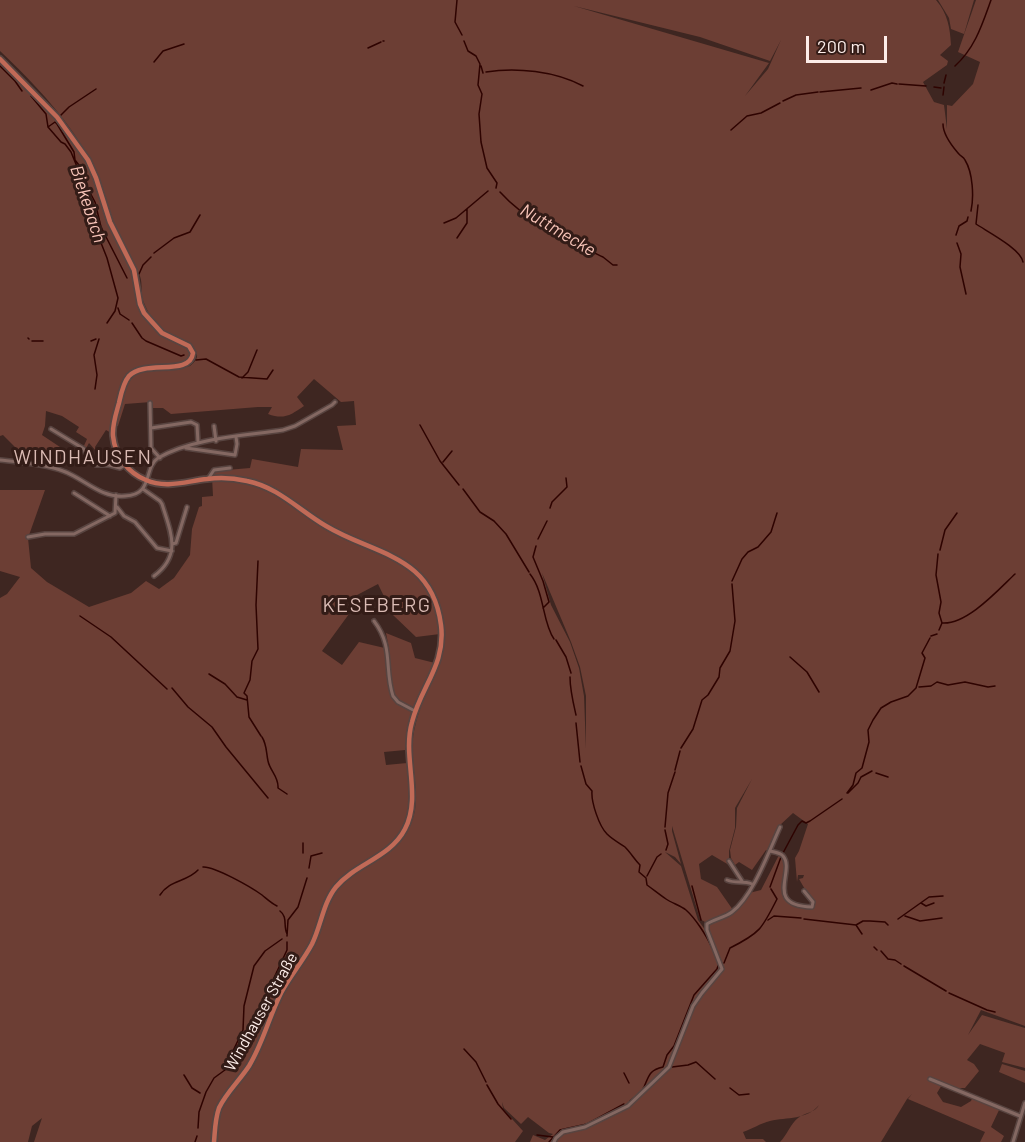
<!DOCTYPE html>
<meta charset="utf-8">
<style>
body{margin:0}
#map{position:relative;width:1025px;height:1142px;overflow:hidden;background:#3e2621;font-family:Barlow,sans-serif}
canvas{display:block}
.scale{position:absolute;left:806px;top:36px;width:81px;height:27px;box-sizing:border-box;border:3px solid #fdede9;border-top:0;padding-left:8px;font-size:18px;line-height:21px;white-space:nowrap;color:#fdede9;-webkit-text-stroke:4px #331c17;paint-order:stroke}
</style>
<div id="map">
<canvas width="1025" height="1142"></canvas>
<div class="scale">200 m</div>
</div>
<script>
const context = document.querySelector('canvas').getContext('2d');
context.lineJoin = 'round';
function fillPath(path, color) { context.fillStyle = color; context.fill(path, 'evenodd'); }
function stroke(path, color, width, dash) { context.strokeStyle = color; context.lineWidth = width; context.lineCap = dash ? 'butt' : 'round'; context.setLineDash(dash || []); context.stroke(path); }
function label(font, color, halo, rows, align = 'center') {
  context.font = font + ' Barlow,sans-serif'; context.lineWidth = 6; context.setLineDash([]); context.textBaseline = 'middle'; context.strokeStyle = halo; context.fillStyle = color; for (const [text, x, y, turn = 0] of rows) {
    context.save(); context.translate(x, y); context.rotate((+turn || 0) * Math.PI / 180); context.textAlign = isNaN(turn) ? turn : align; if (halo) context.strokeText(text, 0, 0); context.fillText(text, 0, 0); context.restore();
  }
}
const green = new Path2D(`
 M0,0h936c12,14 14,28 15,45l-11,10 8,6 -1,4 -24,17 11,20 10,3 3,24v-24l5,1 21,-22 7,-22 -22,-10 18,-52h49v1026l-44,-16 -13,25 14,-20 43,13v40l-23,-6 3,-9 -25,-9 -13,16 7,4 5,7 -14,17h-7l-15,-5 -6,10 6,9 18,5 10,-6 2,-5 27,12 -9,19 13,9 -3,6h-21l5,-10 -77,-33 4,-5 -5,5 -26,43h-101c7,-7 11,-19 18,-24 8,-6 17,-5 21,-13 -12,15 -32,12 -49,16 -9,2 -18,8 -27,11l3,7h17l3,3h-236l3,-7 12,5 8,-6 -4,-1 -21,-16 -7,7 -17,-16 -2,-6 1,7 20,22 -8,11h-481l8,-24 -10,8 -4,16h-28v-544l7,-4 13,-17 -20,-6v-81h45l-17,48 3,30 16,14 42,25 42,-14 15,-12 13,8 15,-11 16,-23 2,-26 7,-22 3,-1v-9l11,-1 -1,-19 3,-6 35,-3 2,-9 46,8 3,-18 42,1 -6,-24 19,-1 -2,-24 -13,1 -27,-23 -17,18 7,9c-13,9 -20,14 -36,8l4,-7h-14l-87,7 -8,-6h-11l-1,-6 -26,2 -7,22h-3c5,-19 7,-51 31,-56 14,-2 29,0 44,-4 23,-17 -15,-28 -25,-34 -9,-6 -17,-19 -21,-29 -4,-8 -1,-19 -4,-27 -7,-16 -18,-32 -25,-48 -9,-20 -12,-41 -21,-60 -21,-44 -59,-84 -94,-117zM574,6l126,31 70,24 11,-21 -13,29 -23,27 24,-33zM542,573l29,69 9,25 6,29v53l-2,-53 -5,-28 -9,-26 -19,-37zM378,584l15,31 23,22 24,-3 4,4c-6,33 -24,61 -30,93 -5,27 5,54 1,79 -3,17 -14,33 -27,43h-1c26,-37 23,-47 20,-90l-21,2 -2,-13 21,-2c4,-35 16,-56 30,-87l-20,-5 -4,-15 -25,-10 3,16 -30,-7 -17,23 -20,-14 27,-37 -9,-10zM752,779l-15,29 -1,19 -6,23 1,8 4,7 4,-3 13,8 14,-20 2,1 11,-25 14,-13 15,11 -9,27 -4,7 2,24 1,-7h6l-1,3 -4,1 14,24 1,5c-16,1 -31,-8 -31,-25 0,-9 3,-15 1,-25l-5,-3 -18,35 -12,3 -16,19 -25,14v5l15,33 -1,3 -16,-36 -8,-11 -17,-54 -16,-14 10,5 6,7 -9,-33v-5l28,93 5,3 15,-4 13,-8 -16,-23 -16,-8 -2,-15 13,-9 17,10v-14l6,-23v-20z
 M938,0h36l-10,34 -13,-5 -2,-11z
 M0,62l60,61 20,26 11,22 14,45 27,57 5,31 4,8 14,17 30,17 5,4 1,6c-11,20 -51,-3 -67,25 -7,13 -10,37 -13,52l-5,-3 -11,17 1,4 -7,-8 -4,7 -2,-2 4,-9 -11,-7 3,-5 -17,-11 -16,-5 -1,15 -3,9 18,12 3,10 4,-1 -3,6c-11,-9 -23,-9 -37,-12l-1,4 -9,-5 -14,-14 -3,1z
 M1002,1064l23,7v12l-26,-11z`);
const stream = new Path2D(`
 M457,0l-2,22 7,13
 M383,41h1
 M464,41l4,10 8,5 4,8 -2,21 4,9 -3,20 2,28 6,26 10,15 -1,5
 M368,48l13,-6
 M154,62l9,-11 21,-7
 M0,66l15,15 7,10
 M481,66l2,7
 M955,66c20,-18 27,-41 36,-66
 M486,72c30,-5 69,-1 97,14
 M944,83l2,-8
 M899,84l27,2
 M934,87l7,1
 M871,90l21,-7 5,1
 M820,92l41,-4
 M943,95l1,-8
 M31,96l15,18 2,13 13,15 4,2 6,8 9,22 6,31 21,53 11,40 -3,13 -8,12
 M783,101l13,-6 22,-3
 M60,116l9,-9 27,-18
 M943,124c0,10 9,22 15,29 3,4 5,3 7,7 8,13 9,37 6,51
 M48,127l7,-5 2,2 17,28 1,8 10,13 2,14 8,15 6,25 26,51
 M731,130l16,-14 14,-3 19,-10
 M500,192c27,30 67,48 103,65l10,8h4
 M978,205l-2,19c12,8 45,25 47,38
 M444,223l12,-5 32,-27
 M956,235l3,-9 8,-5 1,-4
 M457,238l10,-15v-14
 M957,243l4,11 -1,13 6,27
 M154,253l20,-15 16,-6 10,-17
 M139,274l4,-9 8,-8
 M118,308l2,6 9,6
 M132,323l10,15 4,3 35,15 3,-1
 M28,338l1,1
 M32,341h11
 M91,341l5,-2
 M196,360l10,-1 33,18 28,2 6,-9
 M242,378l6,-6 9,-22
 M95,389l2,-14 -3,-20 5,-16
 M420,425l20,36 19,24
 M443,462l9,-11
 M463,489l17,23 14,9 12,13 23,38
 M550,508l2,-6 15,-15 -1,-9
 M538,539l9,-18
 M536,546l-3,11 10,24 6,21 -6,6
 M940,550l5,-20 12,-17
 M938,554l-2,21 5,27 -2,11 3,10 -3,7
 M258,561l-2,44 2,44 -6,12 -2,19 -6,13 3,3 2,21 12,19
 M530,574c15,19 12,48 24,65
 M732,581l10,-22 6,-7 10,-5 13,-15 6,-19
 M80,616l31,21 56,52
 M942,623c25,2 56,-33 73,-49
 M931,636l6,-2
 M556,640l10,17 5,16
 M790,657l17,15 12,20
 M209,674l16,10 12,13 10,3
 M570,677c0,13 3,25 6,38
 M919,687l12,-1 6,-4 11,3 17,-3 23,5 7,-1
 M172,688l16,19 24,20 14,20 42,51
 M576,723l4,39
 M262,737c5,8 4,15 6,24 2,10 11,16 10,27l9,6
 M681,748l12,-19 9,-29 6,-5 11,-18 1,-9 10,-17 5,-30 -3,-37
 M581,766l5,18 6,7c-1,11 7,35 15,43 5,5 12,9 18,13 6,6 9,12 15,18l-1,7 7,6 1,7c7,5 13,10 19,14 6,4 15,7 20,11 9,8 21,26 26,38
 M675,770l5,-19
 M876,773l12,4
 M847,793l6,-8 3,-12 6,-5 7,-26 -1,-12 5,-10 8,-12 10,-6 17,-6 8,-8 9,-30 -3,-5 8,-15
 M848,793l10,-10 3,-6 11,-6
 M665,827l3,-34 7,-21
 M665,830l3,14 -2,6
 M303,853v-10
 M783,853l15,-28 4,-4 4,2 4,-2 32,-22
 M203,867c11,-1 48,20 59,28 5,4 9,8 15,11
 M309,868l2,-12 11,-3
 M647,876l10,-19 4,-3
 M692,886l9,34
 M770,887l11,-30
 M160,895c9,-15 27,-13 38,-25
 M921,903l5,3 8,-3
 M280,911c8,6 3,15 7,23
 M905,916l15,5 22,-3
 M804,919l52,6 7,-4h7l15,1 3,3
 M898,919l31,-22 14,-1
 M768,920l6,-4 27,2
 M856,925l6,9
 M287,936l1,-16 10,-13 9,-29
 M874,947l3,3
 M881,951l7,8 7,1 6,4
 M724,963l6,-15c30,-15 32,-19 47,-49l-6,-10
 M904,966l42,25
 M949,993l38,17 8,2
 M464,1049l12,13 10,20
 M234,1054v-3l4,-6 6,1 5,-4 24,-62 14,-30v-8
 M672,1067l16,-2 8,-3 19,17
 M624,1073l5,10
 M184,1075l8,13 8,5
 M487,1085l11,19 13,15
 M730,1088l9,7 10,-1
 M630,1101c5,-4 11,-8 14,-14 5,-11 5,-17 19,-20l4,-12 7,-9 20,-51 23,-26 2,-6
 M198,1128l1,-16 7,-20 8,-14 15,-11v-6l6,-5 -3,-3 11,-23 1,-24 10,-40 11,-15 17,-12
 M537,1135l16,2
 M195,1142l2,-6
 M549,1142l11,-12 27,-6 37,-20`);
const minor = new Path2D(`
 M150,403l1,45 9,10
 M214,426l2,15
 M151,428l40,-6 6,3 1,17
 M51,429l33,20 3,8 9,8h13l11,3 5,-3
 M186,448l49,7 2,-11 -1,-7
 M0,460c19,2 46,4 63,11 22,8 37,27 62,25 29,-1 18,-28 33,-38 34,-20 86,-22 125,-28l12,-4 37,-21 3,-3
 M208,479l6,-9 16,-2
 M143,489l17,12 2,3c9,29 20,51 -8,72
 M74,493l36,23
 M117,507l7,9 11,6 22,26 15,3
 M28,537l17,-3h29l41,-21 1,-18
 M172,544l4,-1 11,-36
 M374,621c20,26 10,48 19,75l5,6 17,9
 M770,851c4,1 11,2 13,5 13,15 -20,50 29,51l1,-5 -9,-11
 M729,861l13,20
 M727,880c9,4 16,0 25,4
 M930,1079l90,37
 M554,1142l2,-4 7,-6 22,-5 43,-21 41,-39 24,-61 9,-13 20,-24 -15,-39v-6c7,-5 17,-6 25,-12 21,-16 37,-61 48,-85
 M1013,1142l12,-39`);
const major = new Path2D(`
 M0,59l57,58 31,43 8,18 14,44 24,48 6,34 4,9 18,20 27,13 4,7c-3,24 -48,6 -64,23 -6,7 -8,18 -10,27 -3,11 -7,22 -6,33 2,20 15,37 33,44 20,9 41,1 61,-1 13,-2 27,-1 40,2 31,6 53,30 79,45 48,29 106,28 115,99 5,40 -20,61 -29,97 -10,35 10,74 -7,107 -15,29 -49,34 -69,58 -13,16 -15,39 -24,57 -9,17 -22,32 -31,49 -12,24 -18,50 -32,73 -9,14 -23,27 -30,42 -4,11 -4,23 -5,34`);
const streetNames = [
 ["Windhauser Straße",261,1012,-61]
];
const waterNames = [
 ["Biekebach",88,204,72],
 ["Nuttmecke",558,230,31]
];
const quarterNames = [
 ["WINDHAUSEN",83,457],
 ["KESEBERG",377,605]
];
fillPath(green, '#6c3e34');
stroke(stream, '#2e0300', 1.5);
stroke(minor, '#584440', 6);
stroke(major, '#584440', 8);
stroke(minor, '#846862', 3);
stroke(major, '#c16a57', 4.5);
label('16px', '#fdede9', '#331c17', streetNames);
label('italic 18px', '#f7c3b7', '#331c17', waterNames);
context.letterSpacing = '1.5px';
label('20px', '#dabbb4', '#331c17', quarterNames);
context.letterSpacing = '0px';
</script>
